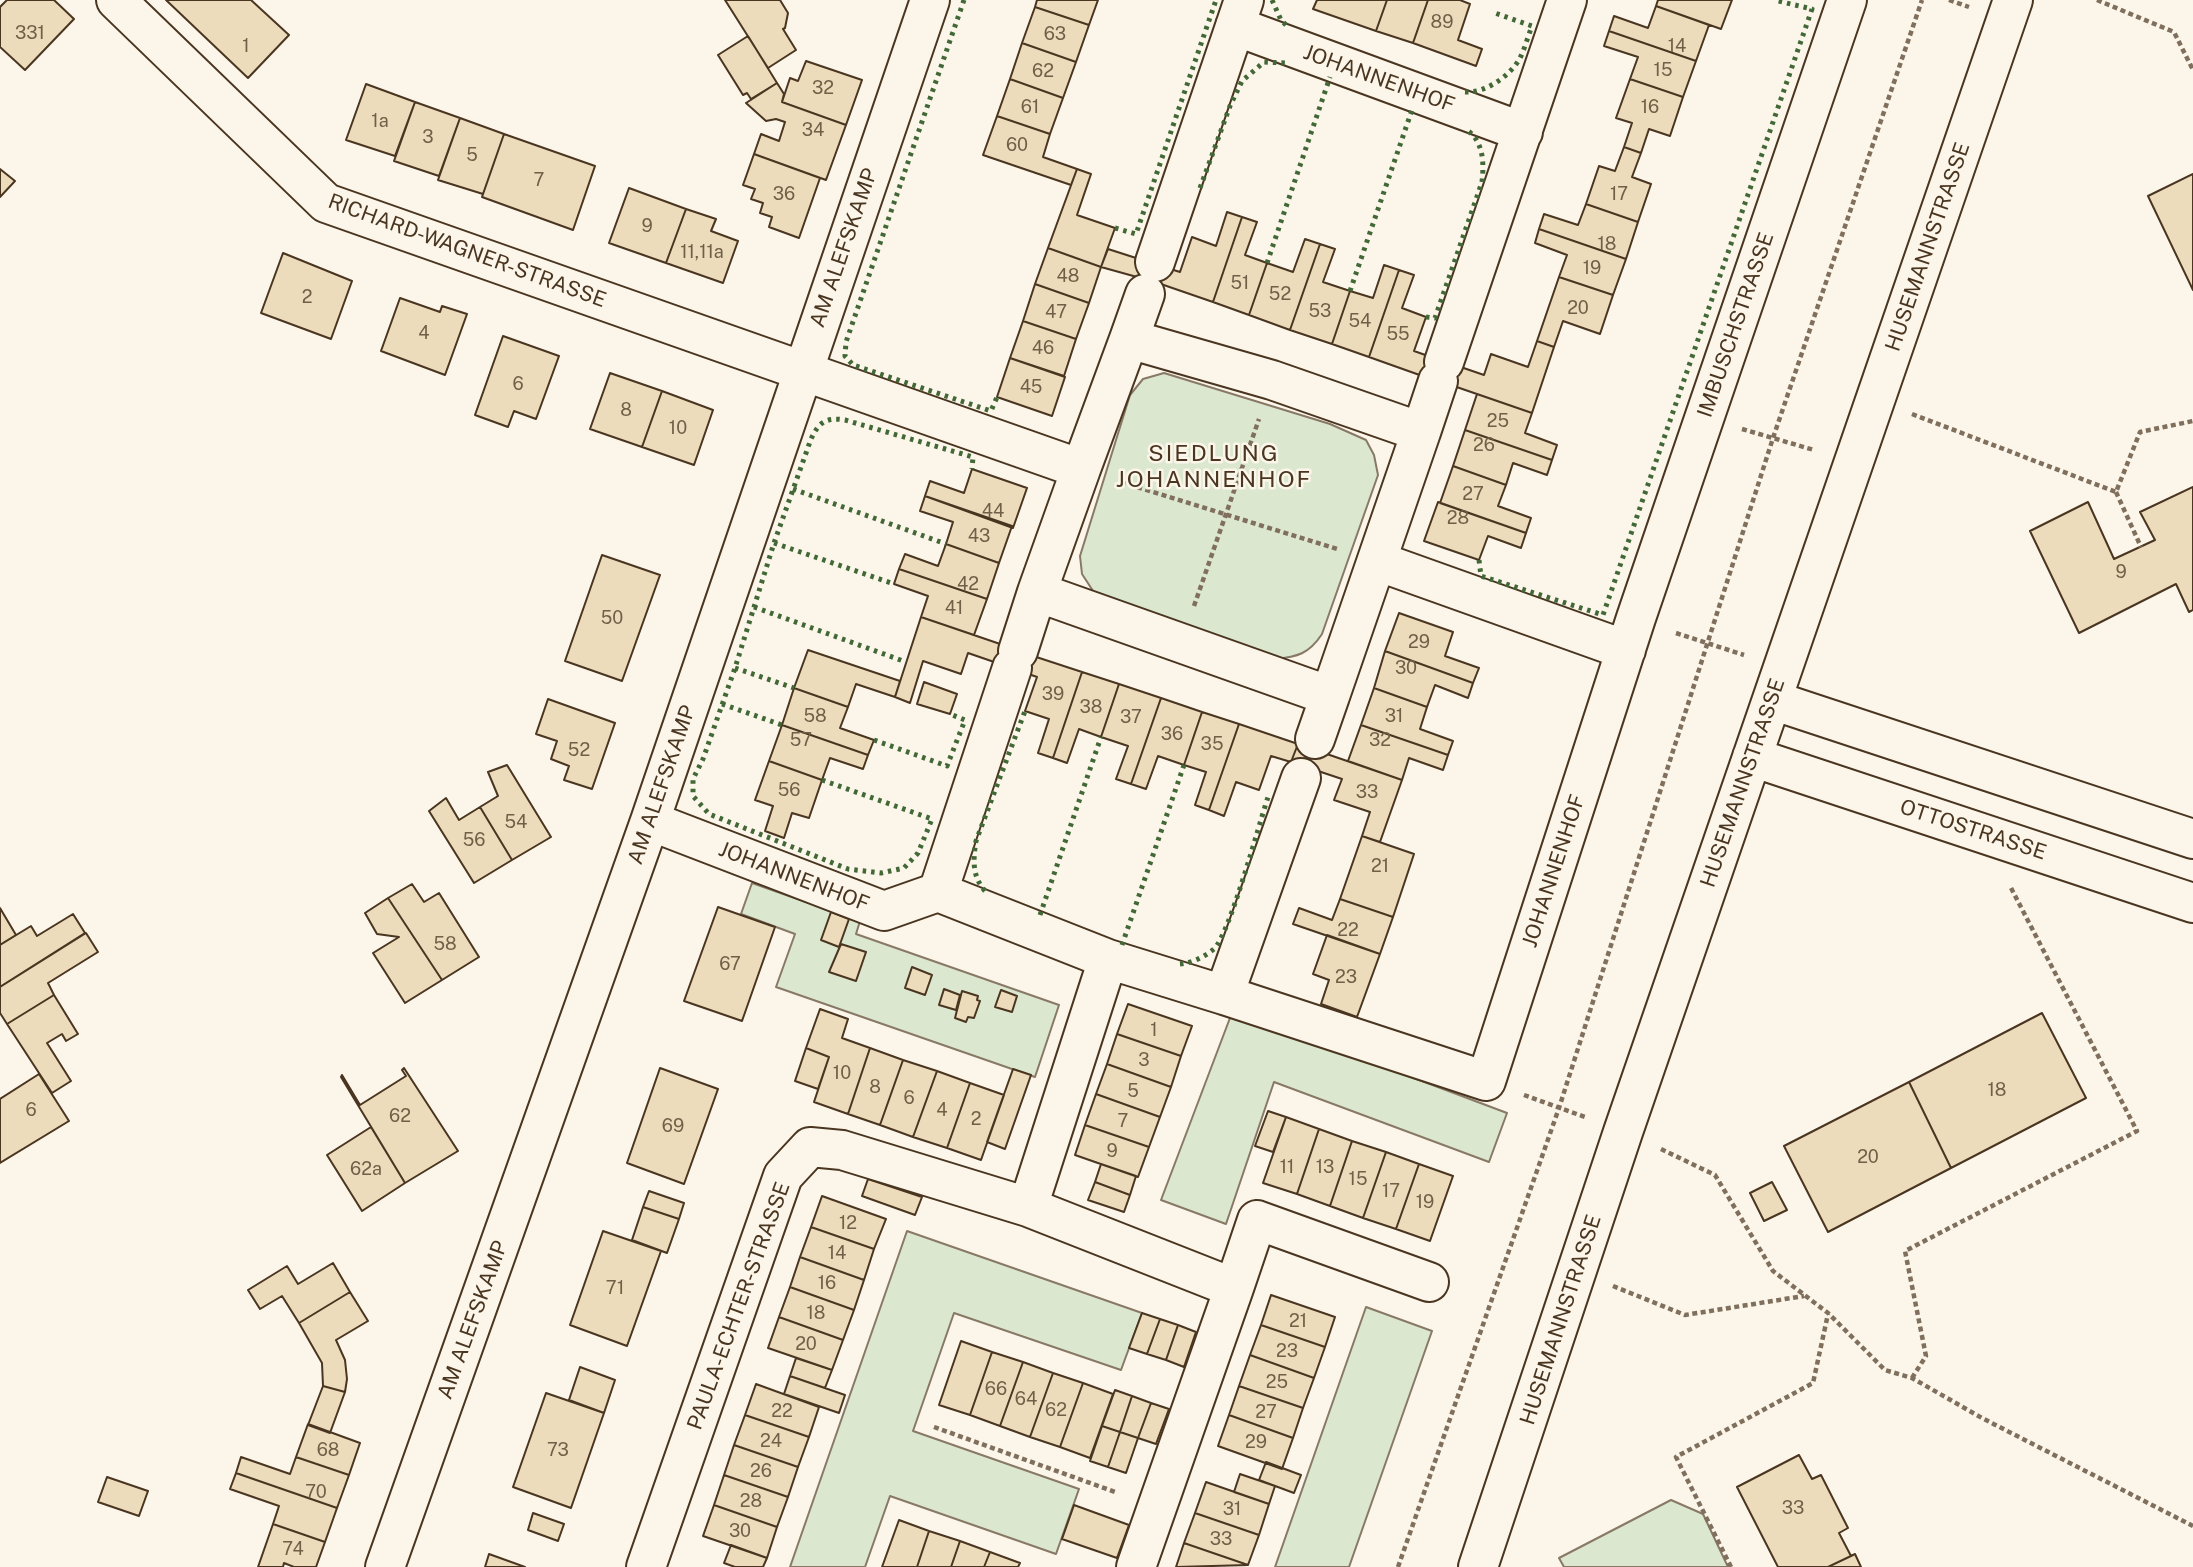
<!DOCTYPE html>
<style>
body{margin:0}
canvas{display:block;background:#fbf6e9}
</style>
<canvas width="2193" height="1567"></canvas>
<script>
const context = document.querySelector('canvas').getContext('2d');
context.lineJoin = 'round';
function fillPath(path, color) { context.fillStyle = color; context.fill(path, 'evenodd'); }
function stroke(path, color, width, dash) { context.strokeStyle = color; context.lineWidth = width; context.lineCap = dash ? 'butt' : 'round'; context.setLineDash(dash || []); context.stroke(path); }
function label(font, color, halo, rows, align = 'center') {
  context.font = font + ' "Public Sans",sans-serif'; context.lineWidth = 5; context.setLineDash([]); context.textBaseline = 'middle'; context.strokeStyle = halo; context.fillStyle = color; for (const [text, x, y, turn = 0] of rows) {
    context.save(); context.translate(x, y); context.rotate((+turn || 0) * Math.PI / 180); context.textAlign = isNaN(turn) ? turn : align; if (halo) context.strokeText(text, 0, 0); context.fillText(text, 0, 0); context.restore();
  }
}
const green = new Path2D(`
 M1164,373l166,51 36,16 8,15 4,20 -56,159c-13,20 -25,23 -47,25l-180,-65 -13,-20 -2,-18 50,-161 13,-16z
 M752,883l108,38 -4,13 203,71 -24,72 -259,-90 19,-53 -54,-20z
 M1233,1010l274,103 -18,49 -215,-80 -48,142 -65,-24z
 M907,1231l235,82 -21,57 -167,-57 -41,118 166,58 -23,65 -166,-58 -25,71h-75z
 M1366,1307l66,24 -83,236h-74z
 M1671,1500l32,14 25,53h-164l-5,-9z`);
const building = new Path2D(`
 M7,0h47l20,19 -49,51 -25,-23v-40z
 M166,0h85l38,35 -41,43z
 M725,0h55l8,13 -3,15 -2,1 13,21 -28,18z
 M1037,0h61l-9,25 -54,-18z
 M1317,0h70l-11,31 -63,-22z
 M1387,0h41l-15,43 -37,-12z
 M1428,0h32l10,4 -12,36 24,9 -6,17 -63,-23z
 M1658,0h74l-11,29 -65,-23z
 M1656,6l53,19 -13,36 -87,-30 5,-15 34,12z
 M1035,7l54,18 -13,37 -54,-19z
 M1609,31l87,30 -13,36 -53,-18 8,-22 -34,-11z
 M748,36l29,47 -26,16 -4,-6 -4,2 -25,-40z
 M1022,43l54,19 -13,36 -53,-19z
 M806,61l56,19 -16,45 -64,-23 8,-24 8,3z
 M1010,79l53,19 -13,36 -53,-18z
 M1630,79l53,18 -13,39 -21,-7 -8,24 -17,-6 8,-24 -16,-5z
 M777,83l7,11 -2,8 64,23 -20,55 -72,-26 7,-20 18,7 6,-19 -9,-3 -10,2 -20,-18z
 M366,84l49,18 -20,54 -49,-16z
 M415,102l45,16 -21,58 -45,-15z
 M997,116l53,18 -7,23 34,12 -6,16 -88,-30z
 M460,118l44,16 -21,60 -45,-14z
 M504,134l91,32 -22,64 -91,-33z
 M1624,147l17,6 -9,24 19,7 -13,38 -52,-18 13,-38 16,5z
 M754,154l66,24 -21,60 -30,-11 3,-10 -12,-4 3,-10 -12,-4 4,-10 -12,-4z
 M0,169l15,12 -15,16z
 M1077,169l14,5 -14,41 38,13 -14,39 -53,-19z
 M2193,174v116l-45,-94z
 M629,188l57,21 -20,54 -57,-20z
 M1586,204l52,18 -12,37 -87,-30 5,-15 34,11z
 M686,209l30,10 -5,12 27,10 -15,42 -57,-20z
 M1227,212l15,5 -29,85 -58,-20 6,-16 19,6 12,-35 24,9z
 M1242,217l15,5 -12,33 22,8 -18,52 -36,-13z
 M1539,229l87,30 -13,36 -54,-18 8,-22 -32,-12z
 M1305,239l15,5 -30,86 -41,-15 18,-52 26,9z
 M1320,244l15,5 -12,33 27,9 -18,53 -42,-14z
 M1048,248l53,19 -12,36 -54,-19z
 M1108,249l53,17 -6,16 -54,-15z
 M283,253l69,28 -21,58 -70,-26z
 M1384,265l15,5 -30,87 -37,-13 18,-53 23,7z
 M1399,270l15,5 -12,33 24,9 -12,34 20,7 -6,20 -59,-21z
 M1559,277l54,18 -13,39 -37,-13 -9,26 -17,-6z
 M1035,284l54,19 -13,36 -53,-18z
 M400,298l40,14 2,-6 25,8 -22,61 -64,-24z
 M1023,321l53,18 -12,37 -54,-18z
 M503,336l56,20 -23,63 -22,-8 -6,16 -33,-12z
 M1537,341l17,6 -22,66 -87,-30 7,-19 32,11 7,-21 37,13z
 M1010,358l55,19 -13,39 -55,-19z
 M610,373l52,18 -20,56 -52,-18z
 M662,391l51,19 -19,55 -52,-18z
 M1477,394l55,19 -7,20 32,12 -5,15 -87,-30z
 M1465,430l87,30 -5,15 -34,-12 -7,22 -53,-19z
 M1453,466l53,19 -8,21 33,12 -5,15 -86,-30z
 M972,469l55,19 -14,40 -88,-32 5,-15 34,12z
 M2193,487v123l-4,2 -13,-28 -97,49 -49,-102 58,-29 26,57 41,-19 -15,-28z
 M925,496l87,30 -13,37 -53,-19 7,-22 -33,-11z
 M1438,502l88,31 -5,15 -33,-12 -9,24 -55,-19z
 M946,544l53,19 -12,36 -88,-30 6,-15 33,12z
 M602,555l58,20 -38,106 -57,-20z
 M899,569l88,30 -13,36 -53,-18 7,-21 -34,-12z
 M1399,613l54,19 -8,24 34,12 -6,15 -88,-32z
 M921,617l85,29 -6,18 -32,-11 -7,21 -38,-13 -13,42 -15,-6z
 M808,650l92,31 -5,16 -39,-13 -8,23 -54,-19z
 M1018,651l64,21 -29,86 -15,-5 11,-34 -24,-8 12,-34 -37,-13z
 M1385,651l88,32 -5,15 -33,-13 -8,22 -53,-19z
 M1082,672l37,12 -18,53 -22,-8 -12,34 -14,-5z
 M924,682l33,12 -7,20 -33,-10z
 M1119,684l42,14 -30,86 -15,-5 12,-33 -27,-9z
 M794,688l54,19 -8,21 34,12 -6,15 -86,-30z
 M1374,688l53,19 -7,22 33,12 -5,14 -87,-30z
 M1161,698l41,14 -18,53 -26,-9 -12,33 -15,-5z
 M548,699l67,24 -23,66 -28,-9 5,-14 -18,-7 6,-18 -21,-7z
 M1202,712l37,12 -30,86 -14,-5 11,-33 -22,-7z
 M1239,724l59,20 -7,18 -20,-6 -12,34 -23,-8 -12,34 -15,-6z
 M782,725l86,30 -5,14 -33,-11 -8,22 -53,-19z
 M1361,725l87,30 -5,15 -34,-12 -7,22 -54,-19z
 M1298,744l104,36 -22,62 -18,-6 8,-24 -36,-12 8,-21 -51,-17z
 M769,761l53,19 -13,38 -17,-5 -8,25 -19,-7 8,-25 -18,-6z
 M507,765l44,72 -39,23 -32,-53 18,-11 -10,-24z
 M446,798l13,22 21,-13 32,53 -38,23 -45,-72z
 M1362,836l52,18 -21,63 -53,-18z
 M412,884l12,18 15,-9 40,64 -37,23 -54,-82z
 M388,898l54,82 -37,23 -32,-50 26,-16 -22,-3 -12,-21z
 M1340,899l53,18 -13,37 -87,-30 6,-16 33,12z
 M718,907l57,20 -33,94 -58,-20z
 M0,908l16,27 -16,10z
 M831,912l18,7 -10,28 -18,-7z
 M73,914l12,19 -85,54v-42l31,-19 6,10z
 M86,933l12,19 -50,31 6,12 -47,29 -7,-11v-26z
 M1327,935l53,19 -23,63 -36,-13 8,-24 -16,-6z
 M841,944l25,8 -10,29 -27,-9z
 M912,967l20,8 -7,20 -20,-7z
 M944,989l16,6 -4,15 -17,-5z
 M1001,990l16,6 -5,16 -17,-5z
 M962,991l16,5 -1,4 3,1 -6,17 -6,-1 -2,5 -11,-4z
 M54,995l24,39 -12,7 -4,-7 -15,9 24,38 -19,12 -45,-69z
 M1128,1004l64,22 -11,30 -64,-22z
 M820,1009l28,10 -6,19 28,10 -22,66 -34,-12 15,-45 -23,-9z
 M2042,1013l44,85 -135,70 -42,-86z
 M1117,1034l64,22 -10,31 -64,-23z
 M806,1048l23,9 -11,32 -23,-8z
 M870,1048l33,12 -23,65 -32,-11z
 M903,1060l34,11 -24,66 -33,-12z
 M1107,1064l64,23 -11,30 -64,-23z
 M404,1068l54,83 -53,32 -64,-106 1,-2 18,30 46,-29 -4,-6z
 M660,1068l58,21 -34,95 -57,-21z
 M1013,1069l18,6 -26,74 -18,-7z
 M937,1071l33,12 -23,65 -34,-11z
 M39,1074l30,47 -69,42v-64z
 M1909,1082l42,86 -123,64 -44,-86z
 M970,1083l34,12 -23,65 -34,-12z
 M1096,1094l64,23 -11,30 -64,-22z
 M1268,1111l18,6 -13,35 -18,-6z
 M1286,1117l33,12 -22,65 -34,-11z
 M1085,1125l64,22 -11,30 -63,-22z
 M371,1127l34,56 -43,28 -35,-56z
 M1319,1129l33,12 -22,65 -33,-12z
 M1352,1141l34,11 -23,66 -33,-12z
 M1386,1152l33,12 -23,65 -33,-11z
 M1101,1164l35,12 -6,19 -35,-13z
 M1419,1164l34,12 -23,65 -34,-12z
 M868,1179l54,18 -7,18 -53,-19z
 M1095,1182l35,13 -6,17 -36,-12z
 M1772,1182l15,28 -23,11 -14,-28z
 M649,1191l35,12 -5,16 -36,-12z
 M822,1196l64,23 -12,30 -63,-22z
 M643,1207l36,12 -12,34 -35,-13z
 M811,1227l63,22 -10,31 -64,-23z
 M603,1231l58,20 -34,95 -57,-21z
 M800,1257l64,23 -10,30 -64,-23z
 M333,1263l17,29 -51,31 -17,-27 -22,13 -12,-19 39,-24 11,18z
 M790,1287l64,23 -11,30 -64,-23z
 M350,1292l18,29 -32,19 9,20 2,19 -2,13 -22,-6 -1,-23 -23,-40z
 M1271,1295l64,22 -10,30 -64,-22z
 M1142,1313l18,6 -13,35 -18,-6z
 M779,1317l64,23 -11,30 -64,-22z
 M1160,1319l18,6 -12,35 -19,-6z
 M1178,1325l18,7 -12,35 -18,-7z
 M1261,1325l64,22 -11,31 -64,-23z
 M961,1341l31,11 -22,63 -31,-10z
 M992,1352l31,10 -23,64 -30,-11z
 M1250,1355l64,23 -11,30 -64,-22z
 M796,1358l36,12 -7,18 -35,-12z
 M1023,1362l30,11 -23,64 -30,-11z
 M580,1367l35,13 -11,33 -35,-13z
 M1053,1373l30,10 -23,64 -30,-10z
 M790,1376l55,19 -6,18 -55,-19z
 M1083,1383l30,11 -23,64 -30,-11z
 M756,1384l63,23 -10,30 -64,-22z
 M323,1386l22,6 -15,41 -22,-8z
 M1239,1386l64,22 -10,30 -64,-23z
 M1115,1390l17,6 -12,36 -18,-6z
 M546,1393l58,20 -33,95 -58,-21z
 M1132,1396l19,7 -13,35 -18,-6z
 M1151,1403l18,6 -13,35 -18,-6z
 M745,1415l64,22 -11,30 -64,-22z
 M1229,1415l64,23 -11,31 -64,-23z
 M308,1424l52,19 -11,32 -53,-18z
 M1102,1426l18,6 -12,35 -18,-6z
 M1120,1432l18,6 -12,35 -18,-6z
 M734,1445l64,22 -10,30 -64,-22z
 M1799,1455l13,24 9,-4 27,53 -9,5 12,23 -23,11h-50l-41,-80z
 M241,1457l49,17 6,-17 53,18 -12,33 -101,-35z
 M1266,1462l35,13 -7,18 -35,-13z
 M236,1473l101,35 -12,34 -52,-18 6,-18 -49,-17z
 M1240,1474l35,12 -6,18 -35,-12z
 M724,1475l64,22 -11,30 -63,-22z
 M107,1477l41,14 -9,25 -41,-14z
 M1206,1482l63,22 -10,31 -64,-22z
 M714,1505l63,22 -10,31 -64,-22z
 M1074,1505l55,20 -12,33 -55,-19z
 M533,1513l31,11 -6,17 -30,-11z
 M1195,1513l64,22 -11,30 -64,-22z
 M899,1520l30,11 -12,36h-35z
 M273,1524l52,18 -9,25h-22l-10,-4 -1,4h-25z
 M929,1531l31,10 -9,26h-34z
 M960,1541l30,11 -6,15h-33z
 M1184,1543l64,22 -72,2z
 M731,1545l36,13 -4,9h-28l-11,-4z
 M990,1552l30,11 -2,4h-34z
 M489,1554l36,13h-40z
 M1855,1554l6,13h-33l23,-11z`);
const path = new Path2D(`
 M1949,0l20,7
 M2097,0l77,32 19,38
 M1912,414l204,78 24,-60 53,-11
 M1742,429l72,21
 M1121,482l216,67
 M2116,492l25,55
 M1194,606l65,-187
 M1676,633l68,22
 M1524,1095l61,22
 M1661,1149l54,26 58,96 55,42 57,57 27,8 70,40 211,108
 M1613,1286l72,29 119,-19
 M1912,1378l14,-22 -21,-105 232,-120 -127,-245
 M934,1427l184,66
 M1398,1567l161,-459 214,-670 149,-438
 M1731,1567l-55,-110 137,-74 15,-69`);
const minor = new Path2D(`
 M116,0l210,203 755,266 48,-130 143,41 149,52 -91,264 -293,-104 44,-123
 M1235,26l288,106
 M1155,262l89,-262
 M1129,339l16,-45
 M1444,362l123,-362
 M1421,432l17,-51
 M1377,561l249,89
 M1018,651l19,-59
 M1772,700l421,139
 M1315,739l15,-43
 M1752,757l441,146
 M650,821l234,90 54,-19 170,67 116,36 77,-217
 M938,892l74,-224
 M1224,995l262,86 150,-463 211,-618
 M1028,1207l80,-248
 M1234,1288l23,-68 172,62
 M385,1567l265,-746 280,-821
 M646,1567l137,-391 27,-29 32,3 186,57 206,81 -98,279
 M1478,1567l145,-435 390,-1132`);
const hedge = new Path2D(`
 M964,0l-118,342 -1,14 8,9 138,46 6,-14
 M1272,0l9,20 8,8
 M1465,92c21,1 45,-16 55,-34 5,-10 8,-22 12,-32l-40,-14
 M1200,188l30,-82 12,-25 22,-19 21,1
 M1115,228l21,6 80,-234
 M1267,263l63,-186
 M1350,291l63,-184
 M1426,317l9,1 47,-136c2,-18 2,-40 -15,-52
 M793,489l153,55
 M774,543l120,41
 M1479,560l2,16 122,39 209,-606 -38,-9
 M754,607l152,55
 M735,668l59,20
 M722,704l60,21
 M874,740l73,26 18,-46 -15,-6
 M822,780l110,39 -14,34 -14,15 -23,5 -33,-4 -139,-55 -16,-18v-17l10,-20 32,-91 39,-125 37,-104c8,-17 15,-22 34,-19l128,37 -1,12
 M985,891c-13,-15 -12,-31 -9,-50l49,-130
 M1040,915l61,-178
 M1122,945l62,-180
 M1180,964c12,-1 24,-7 34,-15 16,-16 45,-125 54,-152`);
const numberNames = [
 ["89",1442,22],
 ["331",30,33],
 ["63",1055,34],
 ["1",246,46],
 ["14",1677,46],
 ["15",1663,70],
 ["62",1043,71],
 ["32",823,88],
 ["61",1030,107],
 ["16",1650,107],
 ["1a",380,121],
 ["34",813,130],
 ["3",428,137],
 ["60",1017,145],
 ["5",472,155],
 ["7",539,180],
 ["36",784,194],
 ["17",1619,194],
 ["9",647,226],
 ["18",1607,244],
 ["11,11a",702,252],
 ["19",1592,268],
 ["48",1068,276],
 ["51",1240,283],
 ["52",1280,294],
 ["2",307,297],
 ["20",1578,308],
 ["53",1320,311],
 ["47",1056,312],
 ["54",1360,321],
 ["4",424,333],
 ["55",1398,334],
 ["46",1043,348],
 ["6",518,384],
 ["45",1031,387],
 ["8",626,410],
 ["25",1498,421],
 ["10",678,428],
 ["26",1484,445],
 ["27",1473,494],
 ["44",993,511],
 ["28",1458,518],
 ["43",979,536],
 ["9",2121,572],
 ["42",968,584],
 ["41",954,608],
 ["50",612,618],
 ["29",1419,642],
 ["30",1406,668],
 ["39",1053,694],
 ["38",1091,707],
 ["58",815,716],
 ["31",1394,716],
 ["37",1131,717],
 ["36",1172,734],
 ["57",801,740],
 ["32",1380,740],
 ["35",1212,744],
 ["52",579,750],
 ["56",789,790],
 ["33",1367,792],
 ["54",516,822],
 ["56",474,840],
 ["21",1380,866],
 ["22",1348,930],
 ["58",445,944],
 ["67",730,964],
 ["23",1346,977],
 ["1",1154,1030],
 ["3",1144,1060],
 ["10",842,1073],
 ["8",875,1087],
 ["18",1997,1090],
 ["5",1133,1091],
 ["6",909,1098],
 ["6",31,1110],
 ["4",942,1110],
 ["62",400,1116],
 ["2",976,1119],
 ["7",1123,1121],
 ["69",673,1126],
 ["9",1112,1151],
 ["20",1868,1157],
 ["11",1287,1167],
 ["13",1325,1167],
 ["62a",366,1169],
 ["15",1358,1179],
 ["17",1391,1191],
 ["19",1425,1202],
 ["12",848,1223],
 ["14",837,1253],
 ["16",827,1283],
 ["71",615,1288],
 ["18",816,1313],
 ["21",1298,1321],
 ["20",806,1344],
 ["23",1287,1351],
 ["25",1277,1382],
 ["66",996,1389],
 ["64",1026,1399],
 ["62",1056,1410],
 ["22",782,1411],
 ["27",1266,1412],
 ["24",771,1441],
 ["29",1256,1442],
 ["68",328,1450],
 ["73",558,1450],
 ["26",761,1471],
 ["70",316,1492],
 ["28",751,1501],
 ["33",1793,1508],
 ["31",1232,1509],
 ["30",740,1531],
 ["33",1221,1539],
 ["74",293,1549]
];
const streetNames = [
 ["JOHANNENHOF",1379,79,20],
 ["HUSEMANNSTRASSE",1928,247,-71],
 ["AM ALEFSKAMP",844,248,-71],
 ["RICHARD-WAGNER-STRASSE",467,251,20],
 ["IMBUSCHSTRASSE",1736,325,-71],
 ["HUSEMANNSTRASSE",1743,783,-71],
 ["AM ALEFSKAMP",662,785,-71],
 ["OTTOSTRASSE",1973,830,18],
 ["JOHANNENHOF",1554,871,-72],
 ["JOHANNENHOF",794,877,21],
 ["PAULA-ECHTER-STRASSE",739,1306,-70],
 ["AM ALEFSKAMP",473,1320,-70],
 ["HUSEMANNSTRASSE",1561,1320,-72]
];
const neighbourhoodNames = [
 ["SIEDLUNG",1214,454],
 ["JOHANNENHOF",1214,480]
];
fillPath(green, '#dce7d0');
stroke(green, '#887966', 2);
fillPath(building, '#ecdcbc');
stroke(building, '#4a3520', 2);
stroke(minor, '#4a3520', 42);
stroke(path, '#7f6f5c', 4.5, [5, 3.5]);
stroke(minor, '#fbf6e9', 38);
stroke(hedge, '#436837', 5, [3.5, 5]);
label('18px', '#725f47', null, numberNames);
label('21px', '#4a3520', '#fbf6e9', streetNames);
context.letterSpacing = '2px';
label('23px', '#4a3520', '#fbf6e9', neighbourhoodNames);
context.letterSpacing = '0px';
</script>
